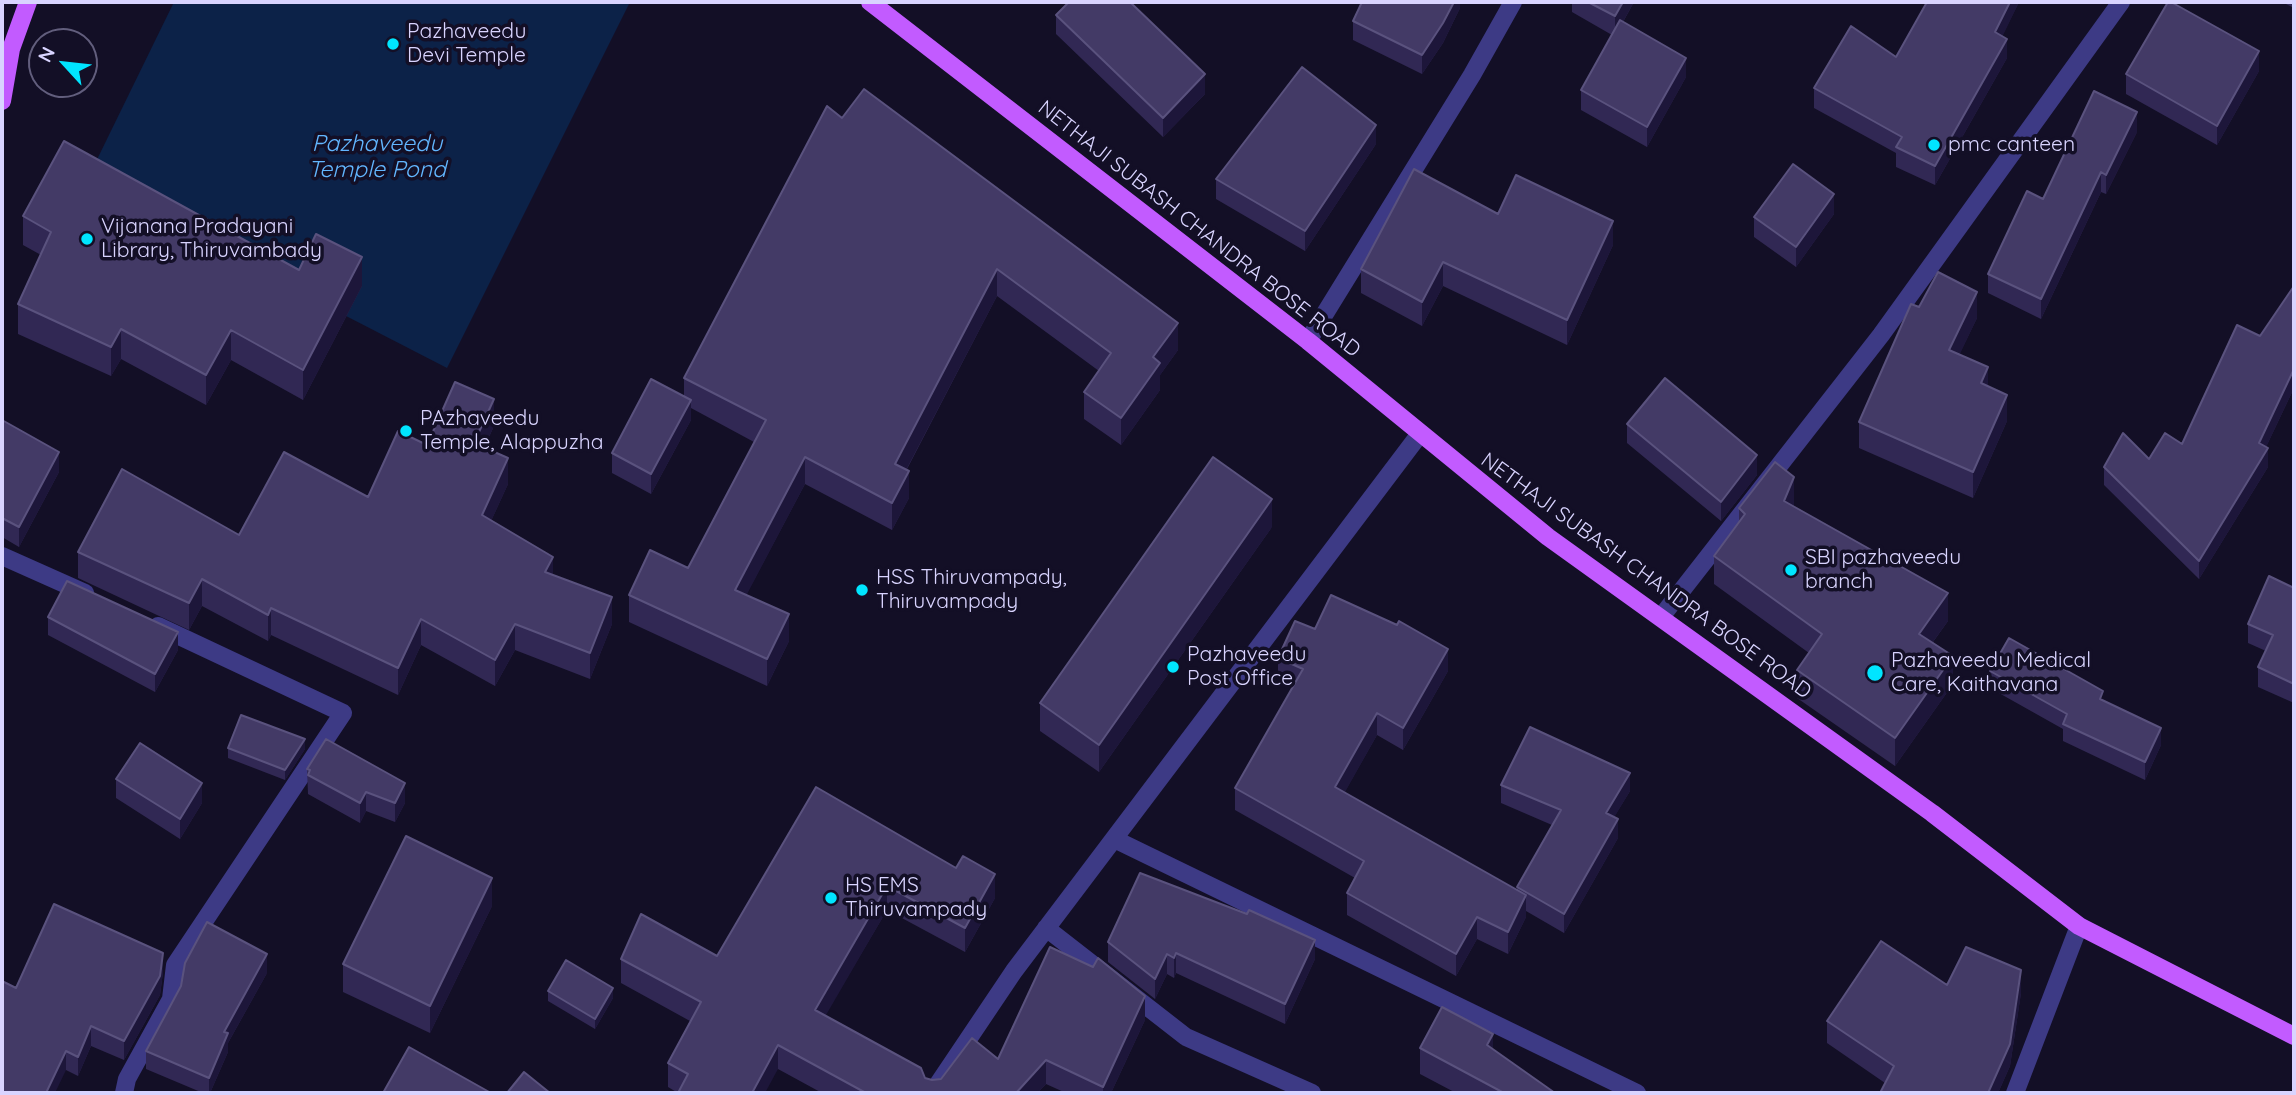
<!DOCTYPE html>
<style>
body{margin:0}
#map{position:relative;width:2296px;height:1095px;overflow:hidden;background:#130f26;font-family:Quicksand,sans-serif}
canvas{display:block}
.frame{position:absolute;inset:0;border:4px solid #d9d4ff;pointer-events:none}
.north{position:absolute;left:28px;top:28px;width:70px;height:70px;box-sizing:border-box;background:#130f26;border:2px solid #625e7d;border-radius:50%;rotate:297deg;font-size:19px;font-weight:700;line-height:28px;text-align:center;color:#d9d4ff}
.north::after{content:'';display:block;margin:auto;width:24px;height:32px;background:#00e5ff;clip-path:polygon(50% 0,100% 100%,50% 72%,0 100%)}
</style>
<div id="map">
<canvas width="2296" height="1095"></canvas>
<div class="frame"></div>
<div class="north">N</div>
</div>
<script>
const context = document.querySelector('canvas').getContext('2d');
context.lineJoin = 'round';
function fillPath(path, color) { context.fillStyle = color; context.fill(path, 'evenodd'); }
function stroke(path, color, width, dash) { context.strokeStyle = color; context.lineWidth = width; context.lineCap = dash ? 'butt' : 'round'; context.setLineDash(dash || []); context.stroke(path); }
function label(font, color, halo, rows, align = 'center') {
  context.font = font + ' Quicksand,sans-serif'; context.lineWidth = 7; context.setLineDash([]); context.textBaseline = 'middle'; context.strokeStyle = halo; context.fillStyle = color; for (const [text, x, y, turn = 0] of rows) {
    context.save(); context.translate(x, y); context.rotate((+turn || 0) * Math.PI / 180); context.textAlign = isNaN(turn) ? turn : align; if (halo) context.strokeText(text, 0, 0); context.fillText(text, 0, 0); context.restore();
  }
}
const water = new Path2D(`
 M174,2h456l-183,366 -361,-186z`);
const minor = new Path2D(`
 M1308,341l164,-266 41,-73
 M2,556l83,37
 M1661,617l220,-282 240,-333
 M1114,839l523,254
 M1046,928l140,109 126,56
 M124,1093l3,-14 44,-80 4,-34 168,-252 -185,-87
 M932,1093l82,-122 405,-536
 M2015,1093l64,-167`);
const major = new Path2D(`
 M870,2l438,339 240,196 384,276 147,113 215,110
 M2,101l9,-52 17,-47`);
const wall = new Path2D(`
 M1460,2v6l-17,35 -21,31 -69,-34v-19z
 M1572,2h62l-11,20 63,55 -39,70 -66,-37v-20l31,-55 -40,-23z
 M1927,2h92l-17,34 5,22 -72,127 -39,-18v-14l-82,-45v-20l82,-31z
 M2282,2h12v6z
 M1056,15l149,79 -42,43 -107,-103z
 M2259,71l-42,74 -91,-51v-20z
 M842,118l336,232 -18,25v15l-39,55 -37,-26v-27l15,-21 -102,-75 -90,173 2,29 -17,32 -87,-46 -59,111 43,46 -22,45 -138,-64v-27l59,-27 66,-126 -63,-34v12l-40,74 -39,-21v-20l72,-56v-19z
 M2137,132l-31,62 -5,-2 -60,127 -53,-26v-19l55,-75z
 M1376,144l-71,107 -89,-52v-20z
 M1498,214l115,31 -46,100 -124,-59 -21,40 -61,-33v-24z
 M1834,214l-38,53 -42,-30v-20z
 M23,216l276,54 63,16 -59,114 -72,-40 -25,45 -85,-46 -10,17 -93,-42v-30l23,-49 -18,-10z
 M1919,307l58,11 -18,37 29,31 19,35 -34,77 -114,-50v-26z
 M2260,336l34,52 -28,59 2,20 -69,112 -95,-94v-18l45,-8 33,-15z
 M2,420l57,52 -40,75 -17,-10z
 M1627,424l130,51 -36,46 -94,-78z
 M494,426l-10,22 24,36 -17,37 62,54 59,49 -22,55 -75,-29 -20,36 -74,-41 -23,50 -127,-60 -3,6 -66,-35 -13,24 -111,-52v-26l161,-17 129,-38 59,-52z
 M1794,505l-1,1 155,115 -15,21 20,42 -58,82 -98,-68v-28l12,-17 -95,-69v-28l25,-33v-15z
 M1272,527l-173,245 -59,-41v-28z
 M2294,588v115l-36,-16v-20l8,-16 -18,-8v-19z
 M48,617l130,33 -23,42 -107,-57z
 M1315,629l133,42 -45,79 -26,-15 -33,58 173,97v-3l35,-62 -51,-22v-18l129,6 -16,26 4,21 -54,95 -38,-22v6l-18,37 -31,-15 -21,37 -109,-61v-22l8,-15 -120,-68v-22l58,-101 -15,-7v-22z
 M1990,671l113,30 58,44 -16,35 -82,-39v-12l-73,-41z
 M228,748l77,1 -20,31 -57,-22z
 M307,769l98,34 -10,19 -29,-11 -6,12 -52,-29z
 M116,779l86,24 -22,36 -64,-41z
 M816,787l179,111 -30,54 -78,-42 -62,105 100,63 7,2 9,-1 57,-20 147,-39 -34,73h-45l-20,-9 -9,9h-215l-44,-24 -100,24 -10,-6v-24l22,-42 -69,-38v-24l96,-3z
 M492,906l-62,127 -87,-41v-28z
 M1108,942l207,17 -30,65 -109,-51 -2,5 -7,-4 -12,25 -47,-37z
 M163,972l-3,23 -36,65 -33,-14 -13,30 -12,-6 -50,-82z
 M267,973l-39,70v9l-18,41h-7l-57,-24v-18z
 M1947,985l74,8 -11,73 -12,27h-118l5,-10 -58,-40v-22z
 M548,991l65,7 -18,31 -47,-28z
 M1420,1048l73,2 62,43h-99l-36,-19z`);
const shadedWall = new Path2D(`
 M1454,2h6v6l-17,35 -21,31v-19z
 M1623,2h11l-19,34v-20z
 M2010,2h9l-24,50v-20z
 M2007,39v19l-72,127v-19z
 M2259,51v20l-42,74v-19z
 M1686,58v19l-39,70v-20z
 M1205,74v20l-42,43v-19z
 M2137,112v20l-31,62v-19z
 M1376,125v19l-71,107v-20z
 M2101,172v20l-60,127v-20z
 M1834,194v20l-38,53v-20z
 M1613,221v24l-46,100v-25z
 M362,257v29l-59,114v-30z
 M1443,262v24l-21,40v-24z
 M997,269v27l-102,195v-27z
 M1977,292v26l-28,59v-27z
 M1178,323v27l-18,25v15l-39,55v-27l32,-61z
 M121,329v30l-10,17v-29z
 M231,330v30l-25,45v-30z
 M1988,367v26l-7,-10z
 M2294,369v19l-35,74v-19z
 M2007,395v26l-34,77v-26z
 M494,399v27l-20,43v-26z
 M691,400v20l-40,74v-20z
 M2268,448v19l-69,112v-18z
 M59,452v20l-40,75v-20z
 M1757,455v20l-36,46v-19z
 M805,457v27l-70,133v-27z
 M508,458v26l-26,57v-26z
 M909,471v27l-17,32v-27z
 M1794,477v28l-10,24v-28z
 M1272,499v28l-173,245v-27z
 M553,557v26l-8,-11z
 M202,579v27l-13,24v-27z
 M1948,593v28l-29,40v-27z
 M612,597v27l-22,55v-26z
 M271,608v27l-3,6v-26z
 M789,614v27l-22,45v-27z
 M421,619v26l-23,50v-27z
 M515,624v26l-20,36v-26z
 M178,632v18l-23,42v-18z
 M1448,649v22l-45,79v-22z
 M1953,656v28l-58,82v-28z
 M1377,713v22l-42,75v-23z
 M2161,728v17l-16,35v-18z
 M305,739v10l-20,31v-10z
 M1630,773v18l-24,40v-18z
 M202,783v20l-22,36v-20z
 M405,783v20l-10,19v-19z
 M366,792v19l-6,12v-20z
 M1618,819v19l-54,95v-19z
 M995,874v24l-30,54v-24z
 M492,878v28l-62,127v-27z
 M887,886v24l-72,124v-24z
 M1526,895v22l-18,37v-22z
 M1477,917v22l-21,37v-22z
 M1315,940v19l-30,65v-20z
 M163,953v19l-3,23 -36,65v-19z
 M1176,953v20l-2,5v-20z
 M267,954v19l-39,70v9l-18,41h-1v-15l15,-46z
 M1167,954v20l-12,25v-20z
 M2021,970v23l-11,73 -12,27h-10z
 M613,988v10l-18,31v-10z
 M1145,996v24l-34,73h-8v-6z
 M91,1026v20l-13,30v-19z
 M1493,1034v26l-6,-15z
 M778,1045v24l-13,24h-13z
 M66,1051v19l-11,23h-9z
 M1046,1060v24l-9,9h-21z`);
const building = new Path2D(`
 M1069,2h61l75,72 -42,44 -107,-103z
 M1362,2h92l-11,21 -21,32 -69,-34z
 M1588,2h35l-8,14z
 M1927,2h83l-15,30 12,7 -72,127 -39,-19 6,-10 -88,-49 37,-62 45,31z
 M2168,2h3l88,49 -42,75 -91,-52z
 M1620,20l66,38 -39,69 -66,-37z
 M1302,67l74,58 -71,106 -89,-52z
 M864,89l314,234 -25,34 7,6 -39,55 -37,-26 27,-39 -114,-84 -102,195 14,7 -17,32 -87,-46 -70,133 54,24 -22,45 -138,-64 21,-45 38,18 78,-148 -82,-42 143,-272 15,12z
 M2094,91l43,21 -31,63 -5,-3 -60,127 -53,-25 39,-83 16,8z
 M64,141l235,129 17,-36 46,23 -59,113 -72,-40 -25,45 -85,-46 -10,18 -93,-43 33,-72 -28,-16z
 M1793,164l41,30 -38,53 -42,-30z
 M1414,169l84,45 18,-39 97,46 -46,99 -124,-58 -21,40 -61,-33z
 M1938,272l39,20 -28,58 39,17 -7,16 26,12 -34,77 -114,-50 52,-118 8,3z
 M2294,286v83l-35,74 9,5 -69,113 -95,-94 19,-34 26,26 16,-26 17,11 55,-119 23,11z
 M1665,378l92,77 -36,47 -94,-78z
 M651,379l40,21 -40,74 -39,-21z
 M455,382l39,17 -20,44 34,15 -26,57 71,42 -8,15 67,25 -22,56 -75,-29 -20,36 -74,-41 -23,49 -127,-60 -3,7 -66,-36 -13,24 -111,-51 44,-83 117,66 45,-83 84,45 30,-66 29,14z
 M2,420l57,32 -40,75 -17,-9z
 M1213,457l59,42 -173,246 -59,-42z
 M1775,462l19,15 -10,24 164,92 -29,41 34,22 -58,82 -98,-68 25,-36 -108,-78 31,-42 -6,-6z
 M2269,576l25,12v96l-36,-17 15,-32 -25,-11z
 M67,581l111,51 -23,42 -107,-57z
 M1331,595l66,30 2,-4 49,28 -45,79 -26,-15 -42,74 191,108 -18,37 -31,-15 -21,37 -109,-61 17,-32 -129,-73 68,-119 -25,-11 17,-37 20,8z
 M2009,638l94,53 -3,8 61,29 -16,34 -82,-38 4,-10 -77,-43z
 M241,715l64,24 -20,31 -57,-22z
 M1530,727l100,46 -24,40 12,6 -54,95 -47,-27 44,-77 -60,-25z
 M326,739l79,44 -10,20 -29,-11 -6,11 -52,-28 2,-5 -3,-1z
 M140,743l62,40 -22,36 -64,-40z
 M816,787l140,81 7,-12 32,18 -30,54 -78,-42 -72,124 106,58 4,10 7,2 9,-1 31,-41 26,21 52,-112 43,20 5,-9 47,38 -42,91 -57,-27 -30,33h-150l-88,-48 -26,48h-74l10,-19 -20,-11 33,-61 -80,-43 20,-45 76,42z
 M406,836l86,42 -62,128 -87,-42z
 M1140,873l107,41 2,-4 66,30 -30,64 -109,-51 -2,5 -7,-4 -12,25 -47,-37z
 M54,904l109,49 -3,23 -36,65 -33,-15 -13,31 -12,-6 -20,42h-44v-112l14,7z
 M207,922l60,32 -43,78 4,1 -19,45 -63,-27 35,-65 4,-23z
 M1881,941l66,44 19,-38 55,23 -11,74 -22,49h-108l14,-27 -67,-45z
 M566,960l47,28 -18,31 -47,-28z
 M1442,1007l51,27 -6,11 68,48h-51l-84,-45z
 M409,1047l82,46h-108z
 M524,1072l26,21h-43z`);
const markers = [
 [393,44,7,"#00e5ff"],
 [1934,145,7,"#00e5ff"],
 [87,239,7,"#00e5ff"],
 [406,431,7,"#00e5ff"],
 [1791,570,7,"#00e5ff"],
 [862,590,7,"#00e5ff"],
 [1173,667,7,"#00e5ff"],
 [1875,673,9,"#00e5ff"],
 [831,898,7,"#00e5ff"]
];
const poiNames = [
 ["Pazhaveedu",407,32],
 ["Devi Temple",407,56],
 ["pmc canteen",1948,145],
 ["Vijanana Pradayani",101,227],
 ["Library, Thiruvambady",101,251],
 ["PAzhaveedu",420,419],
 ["Temple, Alappuzha",420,443],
 ["SBI pazhaveedu",1805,558],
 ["branch",1805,582],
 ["HSS Thiruvampady,",876,578],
 ["Thiruvampady",876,602],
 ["Pazhaveedu",1187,655],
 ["Post Office",1187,679],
 ["Pazhaveedu Medical",1891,661],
 ["Care, Kaithavana",1891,685],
 ["HS EMS",845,886],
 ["Thiruvampady",845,910]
];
const streetNames = [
 ["NETHAJI SUBASH CHANDRA BOSE ROAD",1199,229,38],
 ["NETHAJI SUBASH CHANDRA BOSE ROAD",1646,576,36]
];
const waterNames = [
 ["Pazhaveedu",377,144],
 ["Temple Pond",377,170]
];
fillPath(water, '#0c2248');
stroke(minor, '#3d3a85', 18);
stroke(major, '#c25bff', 18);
fillPath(wall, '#312854');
fillPath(shadedWall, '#1d163a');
fillPath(building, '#433a66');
stroke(building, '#5a527e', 2);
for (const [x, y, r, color] of markers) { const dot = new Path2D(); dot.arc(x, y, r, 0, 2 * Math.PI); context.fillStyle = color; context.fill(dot); stroke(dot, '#130f26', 2.5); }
label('21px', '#d9d4ff', '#130f26', poiNames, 'left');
label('21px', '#d9d4ff', '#130f26', streetNames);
label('italic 23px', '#62b6ff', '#130f26', waterNames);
</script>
